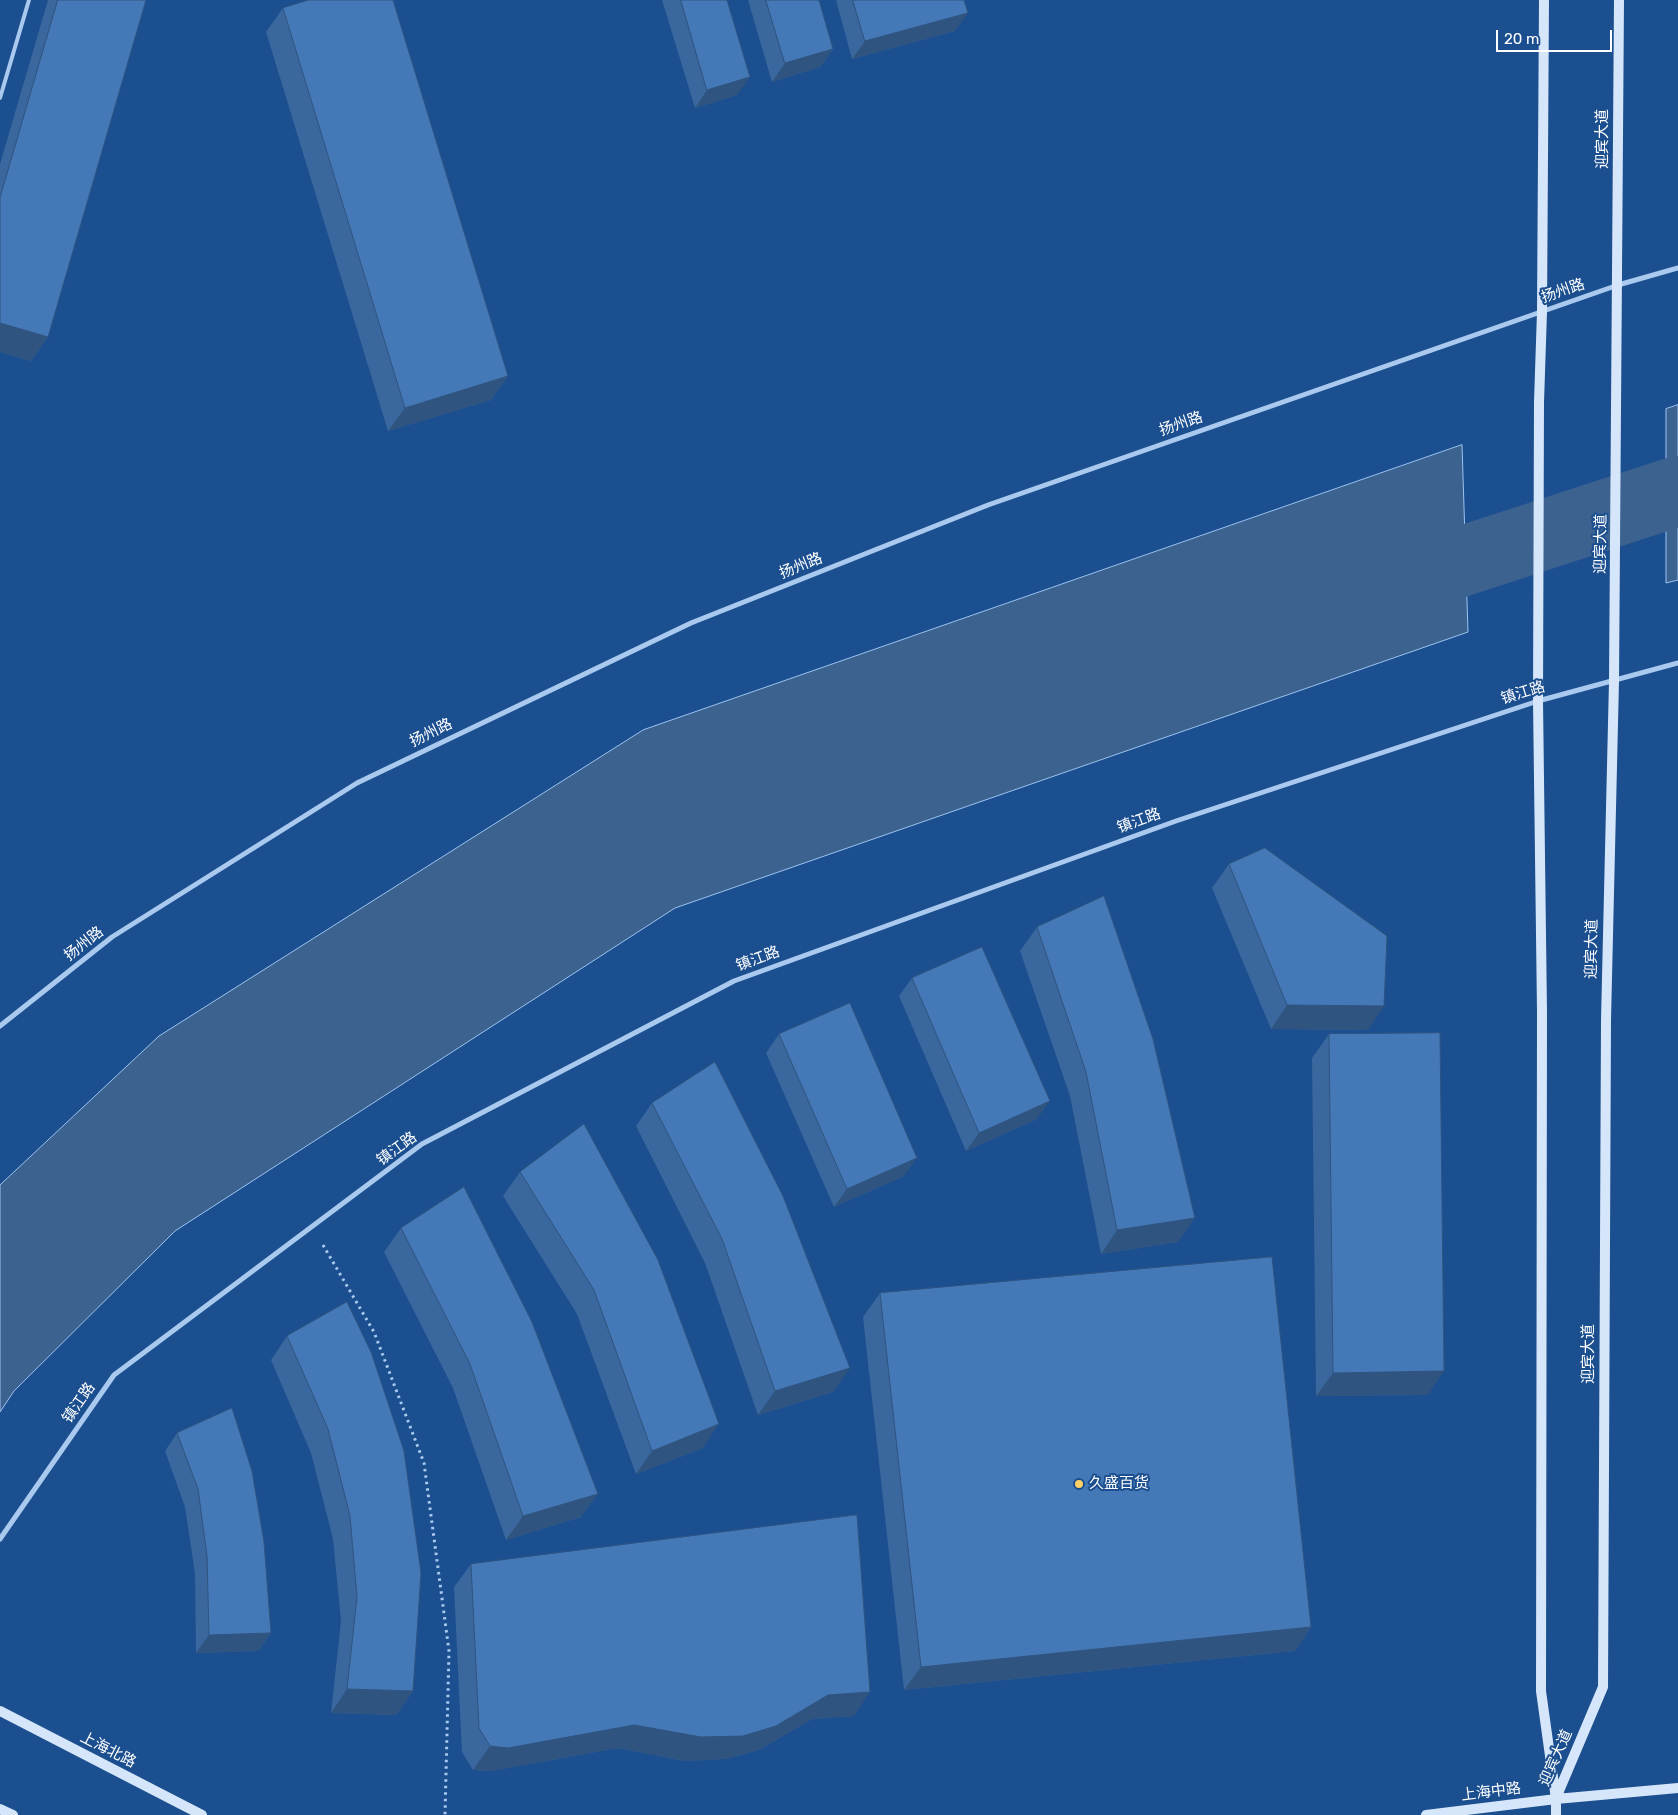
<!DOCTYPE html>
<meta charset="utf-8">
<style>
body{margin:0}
#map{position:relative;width:1678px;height:1815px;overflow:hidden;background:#1b4f8f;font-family:Rubik,sans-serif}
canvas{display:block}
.scale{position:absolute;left:1496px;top:30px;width:116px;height:22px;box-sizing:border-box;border:2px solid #fff;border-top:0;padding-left:6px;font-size:15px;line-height:18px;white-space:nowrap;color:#fff;-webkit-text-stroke:4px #1b4f8f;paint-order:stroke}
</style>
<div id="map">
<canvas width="1678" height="1815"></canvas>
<div class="scale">20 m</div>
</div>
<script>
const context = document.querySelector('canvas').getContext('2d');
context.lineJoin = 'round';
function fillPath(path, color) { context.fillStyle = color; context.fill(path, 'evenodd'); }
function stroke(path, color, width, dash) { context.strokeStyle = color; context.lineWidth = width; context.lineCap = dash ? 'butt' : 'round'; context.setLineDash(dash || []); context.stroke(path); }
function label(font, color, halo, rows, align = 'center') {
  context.font = font + ' Rubik,"Noto Sans SC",sans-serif'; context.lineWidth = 4; context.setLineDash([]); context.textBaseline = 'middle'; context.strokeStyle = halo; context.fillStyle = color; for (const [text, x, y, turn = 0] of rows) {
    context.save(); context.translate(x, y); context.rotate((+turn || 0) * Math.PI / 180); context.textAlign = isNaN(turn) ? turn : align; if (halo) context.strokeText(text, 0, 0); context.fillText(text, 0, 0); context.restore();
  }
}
const water = new Path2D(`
 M1678,405v175l-12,3v-174z
 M1462,445l6,187 -793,276 -500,323 -161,160 -14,21v-227l159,-149 484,-306z`);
const river = new Path2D(`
 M1374,590l304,-99`);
const path = new Path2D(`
 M323,1245l51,87 50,131 25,188 -4,164`);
const lane = new Path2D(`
 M0,98l29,-98`);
const street = new Path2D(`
 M0,1026l112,-89 245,-154 334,-160 297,-118 630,-220 60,-17
 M0,1539l114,-164 308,-231 312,-163 442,-160 362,-120 140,-38`);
const secondary = new Path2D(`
 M1544,0l-2,312 -3,90 -1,299 4,311 -1,679 15,108v16
 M0,1711l202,104
 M1556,1798l47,-111 3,-667 8,-339 5,-681
 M0,1809l13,6
 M1426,1815l130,-16 122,-11`);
const wall = new Path2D(`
 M48,0h98l-98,337 -17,24 -31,-9v-188z
 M662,0h65l10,95 -42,13z
 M748,0h71l14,49 -13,18 -48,15z
 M836,0h128l-9,31 -103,28z
 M283,8l225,368 -17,24 -103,31 -122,-399z
 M1229,864l139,166 -97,-1 -59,-141z
 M1037,927l141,315 -77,12 -31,-158 -50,-145z
 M912,978l125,141 -71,32 -67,-155z
 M779,1034l125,142 -70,31 -68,-154z
 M1329,1034l99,361 -112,1 -4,-338z
 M652,1103l181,289 -75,23 -53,-152 -69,-137z
 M520,1172l183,276 -67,26 -59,-160 -74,-118z
 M401,1228l180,289 -75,23 -53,-152 -69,-136z
 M880,1293l431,334 -16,24 -391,39 -41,-373z
 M347,1302l66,389 -17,24 -65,-2 10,-92 -8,-82 -22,-86 -40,-93 16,-24z
 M177,1433l94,200 -13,18 -62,2 -1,-79 -10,-67 -20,-56z
 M471,1564l383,152 -42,3 -53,31 -33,9 -41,2 -67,-13 -127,23 -18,-1 -11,-18 -8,-165z`);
const shadedWall = new Path2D(`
 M968,13l-13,18 -103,28 13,-18z
 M833,49l-13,18 -48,15 13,-19z
 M750,77l-13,18 -42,13 12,-18z
 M0,323l48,14 -17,24 -31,-9z
 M508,376l-17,24 -103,31 17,-23z
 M1287,1005l97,1 -16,24 -97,-1z
 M1050,1101l-13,18 -71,32 13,-18z
 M917,1158l-13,18 -70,31 13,-18z
 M1195,1218l-17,24 -77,12 16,-24z
 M850,1368l-17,24 -75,23 17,-24z
 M1444,1371l-16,24 -112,1 17,-23z
 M719,1424l-16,24 -67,26 16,-23z
 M598,1494l-17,23 -75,23 17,-24z
 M1311,1627l-16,24 -391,39 17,-23z
 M271,1633l-13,18 -62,2 13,-18z
 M347,1689l66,2 -17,24 -65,-2z
 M870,1692l-16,24 -42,3 -53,31 -33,9 -41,2 -67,-13 -127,23 -18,-1 17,-24 338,-51z`);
const building = new Path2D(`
 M58,0h88l-98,337 -48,-14v-125z
 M309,0h84l115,376 -103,32 -122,-400z
 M681,0h46l23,77 -43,13z
 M766,0h53l14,49 -48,14z
 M853,0h111l4,13 -103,28z
 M1265,848l122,88 -3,70 -97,-1 -58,-141z
 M1104,896l49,143 42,179 -78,12 -31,-158 -49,-145z
 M982,947l68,154 -71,32 -67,-155z
 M850,1003l67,155 -70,31 -68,-155z
 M1440,1033l4,338 -111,2 -4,-339z
 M715,1062l68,134 67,172 -75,23 -53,-152 -70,-136z
 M584,1124l74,136 61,164 -67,27 -58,-161 -74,-118z
 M464,1187l68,135 66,172 -75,22 -53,-152 -69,-136z
 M1272,1257l39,370 -390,40 -41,-374z
 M347,1302l24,50 33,99 17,122 -8,118 -66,-2 10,-92 -7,-81 -22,-87 -41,-93z
 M232,1408l20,63 12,71 7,91 -62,2 -2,-79 -9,-67 -21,-56z
 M857,1515l13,177 -42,3 -52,31 -33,10 -42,1 -67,-12 -126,23 -18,-2 -11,-18 -8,-164z`);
const markers = [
 [1079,1484,5,"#ffd166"]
];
const streetNames = [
 ["迎宾大道",1603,139,-90],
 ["扬州路",1563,291,-19],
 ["扬州路",1181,424,-19],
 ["迎宾大道",1601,544,-89],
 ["扬州路",801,566,-22],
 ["镇江路",1523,693,-17],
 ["扬州路",431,733,-26],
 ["镇江路",1139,821,-20],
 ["扬州路",84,944,-38],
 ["迎宾大道",1592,949,-89],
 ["镇江路",758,959,-20],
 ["镇江路",397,1149,-36],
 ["迎宾大道",1589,1354,-90],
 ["镇江路",79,1403,-55],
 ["上海北路",108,1750,27],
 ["迎宾大道",1556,1758,-66],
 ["上海中路",1491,1792,-7]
];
const poiNames = [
 ["久盛百货",1089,1484]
];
fillPath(water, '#3c6290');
stroke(water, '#9cc4f0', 1);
stroke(river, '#3c6290', 70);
stroke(path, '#a9c9ee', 3, [2.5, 4]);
stroke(lane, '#a9c9ee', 4);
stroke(street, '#a9c9ee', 5);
stroke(secondary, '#d6e6fa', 10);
fillPath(wall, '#3a679d');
fillPath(shadedWall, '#305480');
fillPath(building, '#4478b7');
stroke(building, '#305480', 1);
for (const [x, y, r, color] of markers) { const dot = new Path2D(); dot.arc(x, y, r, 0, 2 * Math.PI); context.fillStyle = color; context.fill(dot); stroke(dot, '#1b4f8f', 2); }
label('15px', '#fff', '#1b4f8f', streetNames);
label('15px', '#fff', '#1b4f8f', poiNames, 'left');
</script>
